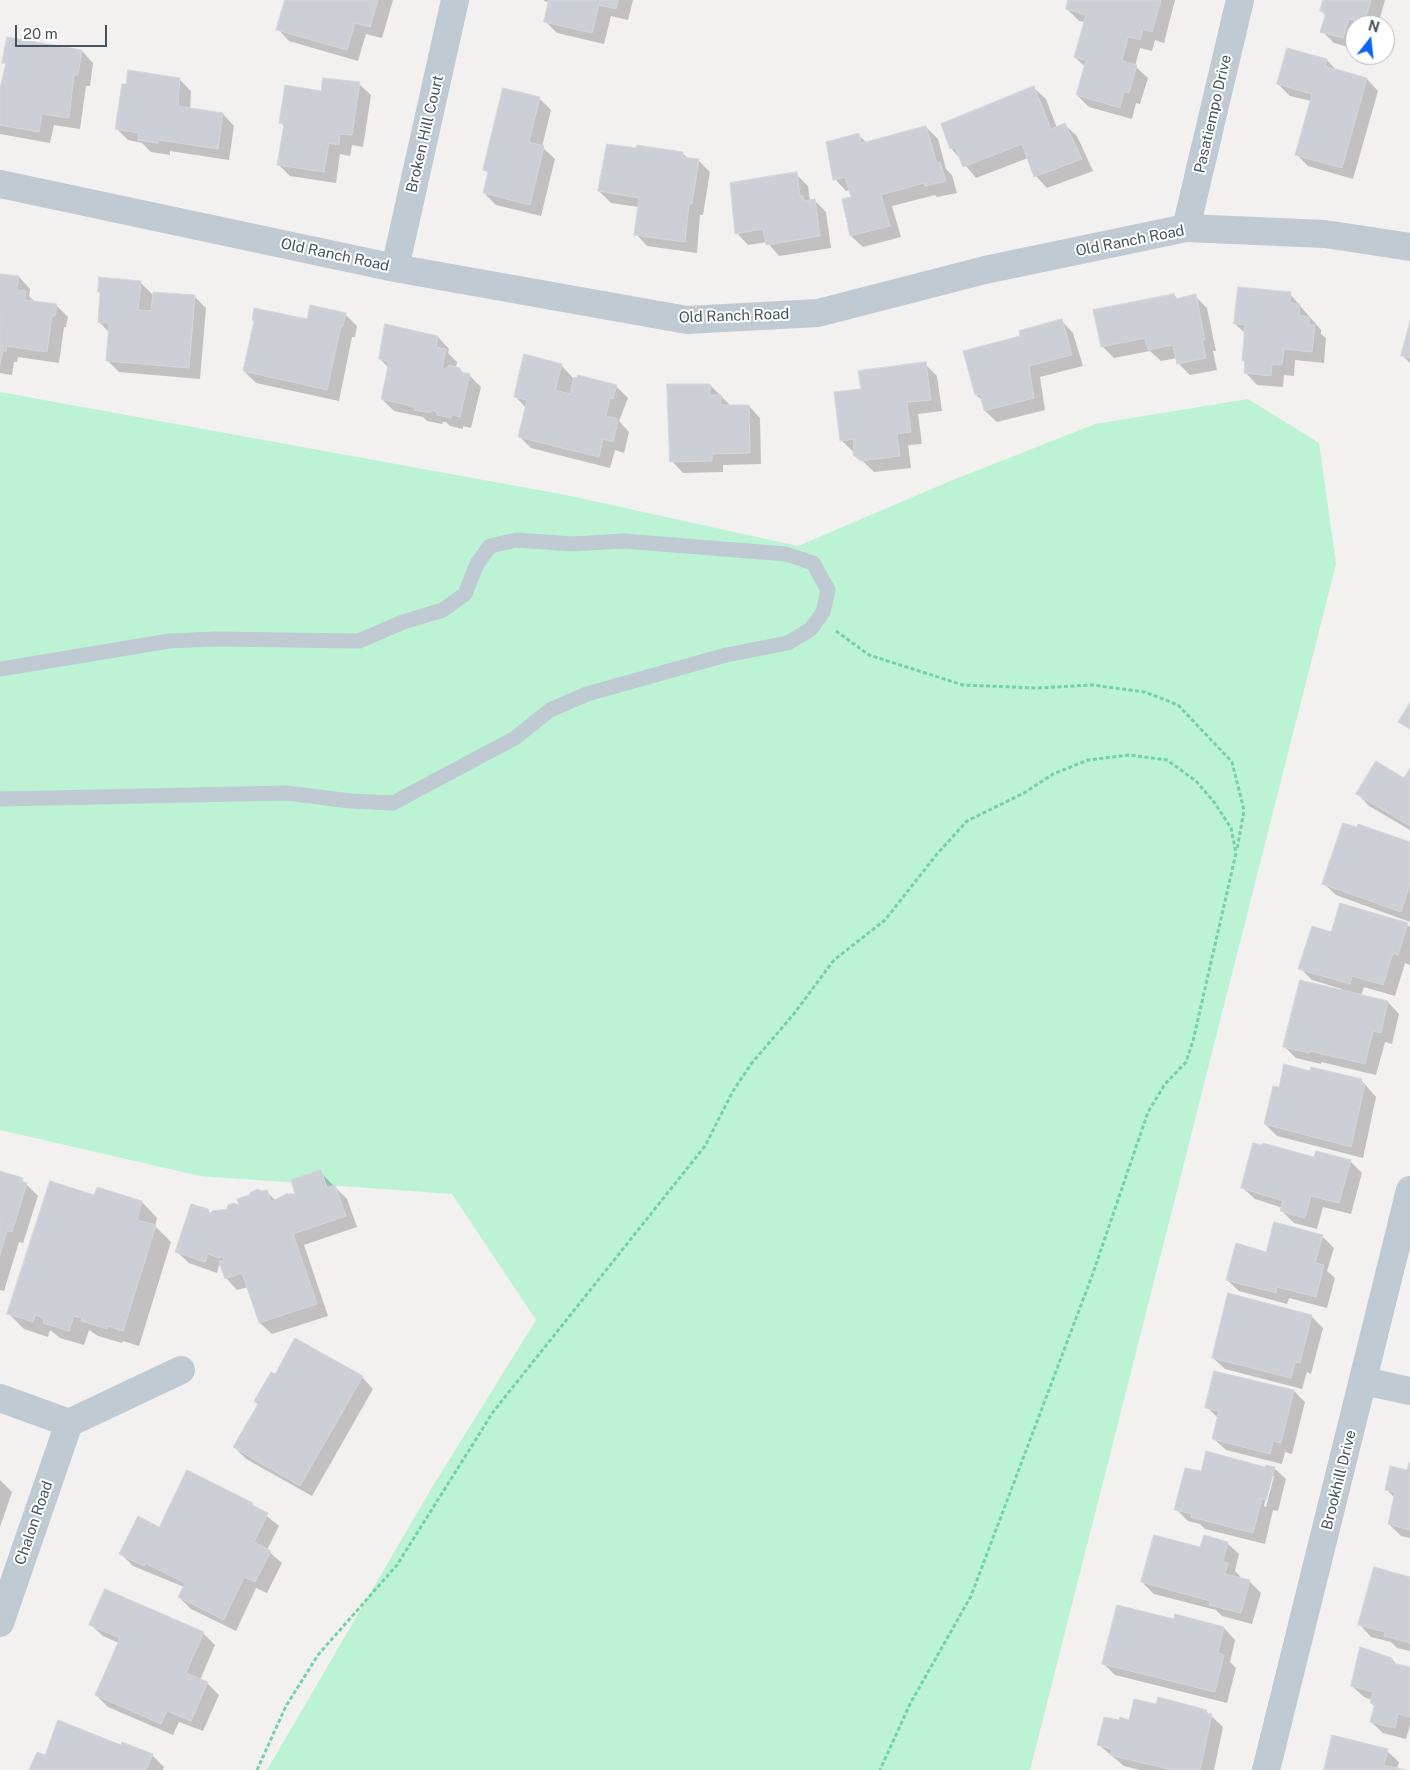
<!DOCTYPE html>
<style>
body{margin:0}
#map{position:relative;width:1410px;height:1770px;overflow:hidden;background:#f3f0f0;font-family:"Public Sans",sans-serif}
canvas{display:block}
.north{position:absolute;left:1345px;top:15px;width:50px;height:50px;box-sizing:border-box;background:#fff;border:1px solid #b5babf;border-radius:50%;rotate:16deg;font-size:14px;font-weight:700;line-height:20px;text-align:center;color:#47535f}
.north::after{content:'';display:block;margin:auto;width:18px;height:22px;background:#0c65f1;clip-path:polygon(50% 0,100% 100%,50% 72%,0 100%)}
.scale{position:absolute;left:15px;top:25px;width:92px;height:22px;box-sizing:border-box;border:2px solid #47535f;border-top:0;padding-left:6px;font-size:15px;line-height:18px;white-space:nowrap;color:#47535f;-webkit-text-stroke:4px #fff;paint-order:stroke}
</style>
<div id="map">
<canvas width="1410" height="1770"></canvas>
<div class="north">N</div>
<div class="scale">20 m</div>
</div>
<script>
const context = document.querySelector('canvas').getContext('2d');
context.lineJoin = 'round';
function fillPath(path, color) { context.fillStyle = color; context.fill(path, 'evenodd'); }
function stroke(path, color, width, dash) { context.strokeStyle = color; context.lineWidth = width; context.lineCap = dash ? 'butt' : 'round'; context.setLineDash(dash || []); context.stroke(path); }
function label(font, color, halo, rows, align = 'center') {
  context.font = font + ' "Public Sans",sans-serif'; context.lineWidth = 4; context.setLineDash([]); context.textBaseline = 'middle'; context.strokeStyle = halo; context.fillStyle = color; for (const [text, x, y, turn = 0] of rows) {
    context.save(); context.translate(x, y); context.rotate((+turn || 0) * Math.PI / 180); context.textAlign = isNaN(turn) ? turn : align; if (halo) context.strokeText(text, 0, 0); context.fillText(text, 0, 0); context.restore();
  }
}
const green = new Path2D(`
 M0,392l566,103 232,51 150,-64 147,-58 153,-25 71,44 17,121 -306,1206h-763l164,-281 105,-169 -84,-126 -252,-18 -200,-46z`);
const shadow = new Path2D(`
 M286,0h107l-11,38 -16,-4 -8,27 -69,-20 -11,-12z
 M543,0h90l-5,20 -17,-4 -7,28 -47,-11 -12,-12 4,-18z
 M1070,0h105l-11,43 -9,-3 -3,11 -12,-3 -5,18 13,12 -8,26 -4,-1 -4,16 -43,-12 -12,-12 8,-28 -10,-10 10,-35 -6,-1 -12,-12z
 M1324,0h61l-7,25h-23v24l-21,-6 -12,-12 4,-15 -5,-5z
 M82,51l11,12 -3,23h-4l-6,43 -26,-4 -4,18 -50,-9v-45l7,-23 -3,-4z
 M1327,60l10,11 30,8 11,12 -25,88 -45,-13 -12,-12 15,-53 -21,-5 -12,-12z
 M179,79l12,12 -1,18 33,5 11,12 -5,34 -59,-9v4l-19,-3 -9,-9 -14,-3 -11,-11z
 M359,84l12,11 -8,52 -11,-2 -2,11 -10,-2 -4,29 -46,-7 -12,-12 7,-37 -4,-4 41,-31z
 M1034,88l12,11 11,29 8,-3 12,11 16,35 -46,17 -11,-12 -8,-18 -52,20 -25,-30z
 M539,98l12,12 -9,37 13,12 -14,57 -45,-11 -12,-12 5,-19 -5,-5z
 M926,127l12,12 8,30 6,6 5,18 -20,4 -2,-2 -43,11 9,31 -38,10 -12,-11 -7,-36 8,-3 -2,-7 -4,1 -11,-12 23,-44 9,8z
 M682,153l7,6 9,1 12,12 -7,43h-3l-3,38 -50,-7 -11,-12 3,-27 -28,-4 -12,-12z
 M796,174l12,12 2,15 4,-1 12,12 5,36 -52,8 -12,-14 -19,3 -11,-12 -5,-24z
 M0,275l19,2 11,12 -1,7 7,7 20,2 12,12 -2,10h-2l-5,36 -41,-6 -1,5h-3l-2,13 -12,-2z
 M140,282l14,14h40l12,12 -6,71 -81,-7 -12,-12 3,-27 -11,-11 3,-28 -3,-3z
 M1290,294l31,36v4l5,4 -2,25 -29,-3 -1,16 -10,-1 -1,12 -26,-2 -11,-12v-9l-3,-4 3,-26 -11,-10z
 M1174,295l4,4 17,-3 12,12 9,43h-3l4,19 -27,5 -12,-12 -1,-5 -16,3 -11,-10 -36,7 -12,-12z
 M345,314l12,12 -2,11h-3l-13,64 -83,-18 -12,-12 64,-50z
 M1062,321l11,12 10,33 -43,11 5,33 -48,12 -12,-11 -2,-10 -7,-6 46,-58z
 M1410,326v37l-7,-7z
 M438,337l11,12 -1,4 9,9 -1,6 13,7 12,12 -10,41 -8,-2v3l-13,-3 -4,-4h-3l-1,2 -15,-3 -4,-4 -29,-6 -12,-12 7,-31 -9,-9z
 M925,364l12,12 5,35 -24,3 4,30 -14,1 3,23 -37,4 -33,-32 21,-50z
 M561,365l12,13 43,8 12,12 -9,23 10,11 -5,21 -9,-3 -5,18 -79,-20 -12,-12 7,-28 -11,-12z
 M710,385l21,21h18l11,12 1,46 -38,1v7l-40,1 -11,-12z
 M1410,771v59l-41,-24 -11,-12 47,-14z
 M1410,843v79l-74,-27 -12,-11z
 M1407,924l3,3v38l-5,-2 -10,33 -31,-9 -3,9 27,6 11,12 -7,30 -7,-2 -9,33 -55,-13v2l-25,-6 -11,-11 57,-58 -30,-9 -12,-12 32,-34z
 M1311,1072l50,8 15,17 -13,61 -86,-22 -12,-12 15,-35z
 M1315,1158l35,3 12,12 -11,41 -28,-7 -6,22 -23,-6 -12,-12 1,-3 -28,-9 -12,-11z
 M320,1172l27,27 10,28 -53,18 24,71 -56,18 -12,-11 -12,-36 -11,3 -11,-12 -5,-12 -2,-1 -2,8 -28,-10 -12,-11 30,-42 4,4 30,-7 25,-16 10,10 21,-6z
 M0,1173l22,7 16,16 -15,47 -4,-1 -15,49 -4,-1z
 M98,1189l44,13 15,16 -2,8 16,16 -32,104 -16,-5 -1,2 -24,-7 -9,-6 -5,15 -24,-7 -10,-8 -2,7 -24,-8 -15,-15 86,-118z
 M1322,1236l12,12 -7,23 8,7 -8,30 -38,-10 -2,6 -48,-13 -12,-11 40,-27z
 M1311,1316l12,12 -12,46 -4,-2 -5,17 -77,-20 -12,-11z
 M275,1375l87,2 11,12 -61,107 -66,-37 -12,-12z
 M1294,1391l11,11 -13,52 -7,-2 -3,12 -56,-14 -12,-11 5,-20 -12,-12z
 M1410,1465v73l-9,-2 -12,-12 6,-26 -9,-9 22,-18z
 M1274,1468l12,11 -8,32 -5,-1 -8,34 -60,-15 -5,-5 -12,-3 -12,-12 25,-36zM1271,1476h3l-8,31 -2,-1z
 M0,1480l12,12 -12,35z
 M252,1504l27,22 -12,24 15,13 -15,30 -11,-5 -20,43 -45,-22 -12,-12 5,-10 -51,-21 -12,-12 38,-26z
 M1227,1543l12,11 -4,17 5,5 -1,3 10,2 12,12 -9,31 -30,-8 -6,-6 -62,-16 -12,-12 59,-33z
 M1410,1578v73l-13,-3 -6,-6 -20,-5 -11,-12z
 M106,1591l97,42 12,12 -15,35 7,3 12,12 -16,36 -24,-9 -6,13 -65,-28 -12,-12 23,-52 -16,-7 -12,-11z
 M1175,1620l49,8 11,12 -5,22 6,6 -9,35 -112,-28 -12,-12z
 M1392,1659l6,7 12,3v56l-4,14 -23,-6 -12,-11 4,-15 -4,-4 1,-3 -8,-3 -12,-11z
 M1157,1705l49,6 17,16 -9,43h-74l-16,-4 -25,-21 21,-23 10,-1z
 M122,1746l30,9 12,12 -1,3h-132l15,-13z
 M1387,1751l12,11 -2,7 3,1h-74z`);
const building = new Path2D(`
 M285,0h93l-8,27 -15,-4 -8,27 -71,-20z
 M549,0h69l-2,9 -17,-4 -7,28 -48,-11z
 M1068,0h93l-9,32 -9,-3 -3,11 -12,-3 -6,24 15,4 -8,28 -5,-1 -4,16 -44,-13 10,-35 -12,-3 12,-42 -20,-6z
 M1323,0h48l-7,23 -15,-4 -6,19 -23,-6 6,-19 -6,-2z
 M7,37l75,13 -4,25h-4l-5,43 -27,-4 -3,18 -39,-7v-37l6,-25h-4z
 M1287,48l40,11 -2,7 42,12 -25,90 -47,-13 17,-61 -35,-10z
 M128,70l52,8 -2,28 45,7 -5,36 -59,-9 -1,3 -20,-3 1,-7 -24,-4 7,-45h4z
 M323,78l37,4 -8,53 -12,-1 -1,11 -10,-2 -5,29 -47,-7 7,-41 -5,-1 6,-38 36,6z
 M1034,86l17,43 14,-6 17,36 -48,18 -12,-33 -59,23 -8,-20 -5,2 -9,-25z
 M503,88l37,9 -11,45 15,4 -14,59 -47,-12 5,-21 -5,-2z
 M926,126l11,37 3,-1 6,19 -21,5 -1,-3 -43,12 9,31 -40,10 -8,-37 9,-2 -6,-20 -12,3 -7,-38 33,-9 2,10z
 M607,144l29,4 1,-3 46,7 -1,5 17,2 -7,45h-3l-4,38 -51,-7 5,-37 -41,-7z
 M797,172l3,24h3l1,5 11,-2 5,37 -54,9 -3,-16 -28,5 -5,-51z
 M0,274l19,2 -2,14 9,1 -1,9 32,4 -2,12h-3l-5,36 -40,-6 -1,5h-3l-3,13z
 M99,277l42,4 -3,29 13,1 2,-19 42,3 -6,73 -83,-7 3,-38h-11l2,-31h-2z
 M1238,287l53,5 -1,11 10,1 -1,11 11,2 -1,8h6l-3,27 -28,-3 -2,16 -10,-1 -1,12 -27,-3 1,-12h-3l3,-36 -11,-1z
 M1174,294l1,5 21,-5 9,46h-3l4,18 -29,6 -4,-19 -25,5 -3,-12 -44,9 -8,-37z
 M310,305l36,8 -3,13h-2l-14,64 -84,-19 11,-50 -2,-1 2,-12 53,11z
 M1062,319l10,36 -43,11 5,32 -50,13 -4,-17 -5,1 -12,-44 57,-15 -1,-5z
 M1410,321v37l-9,-2z
 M385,324l53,12 -2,11 10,2 -4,19 4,1 3,-4 11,3 1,4 9,2 -10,43 -8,-2 -1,3 -14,-3v-3l-6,-2v3l-17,-3 1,-3 -34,-8 8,-37 -10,-3z
 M524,354l38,10 -7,26 15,4 4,-17 3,1 1,-3 39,10 -4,14 -3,-1 -4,18 12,3 -5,23 -10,-3 -4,18 -81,-20 9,-37 -13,-3z
 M926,362l5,38 -24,2 4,30 -14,2 3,22 -39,5 -8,-6 1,-16 -14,2 -6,-49 27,-3 -3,-18z
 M667,384h43v11h11v10h28l1,48 -38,1v7l-42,1z
 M1410,703v26l-12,-7z
 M1376,761l28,17 6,-10v58l-54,-32z
 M1343,823l14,4 1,-3 52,18v42l-9,28 -79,-28z
 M1340,903l68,20 -10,32 -5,-2 -10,32 -31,-9 -2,8 -52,-15 14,-43 19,6z
 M1300,980l88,21 -7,32 -8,-2 -8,33 -55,-13 -1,2 -26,-6z
 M1284,1064l26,7 1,-4 51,12 -2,4 5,1 -14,63 -87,-23 9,-38 6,1z
 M1253,1143l9,2 1,-2 51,14 2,-6 35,9 -12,43 -28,-7 -6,22 -25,-7 3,-10 -42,-13z
 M321,1170l6,18 8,-3 11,31 -53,18 24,70 -58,19 -17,-50 -17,6 -6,-18 5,-1 -1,-3 -4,1 -11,-4 -3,8 -30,-10 16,-48 17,5 2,5 2,-3 15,-2 1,-4 6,-2 5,2 -2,-6 12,-4 2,-3 7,-3 3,2 6,-1 4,12 15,-8h9l-4,-14z
 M0,1171l23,7 -1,4 5,1 -15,49 -5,-1 -7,24z
 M50,1181l44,14 3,-8 45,14 -5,19 19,5 -33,106 -15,-5 -1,3 -26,-8 1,-3 -8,-2 -5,15 -26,-8 1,-5 -9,-3 -2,7 -26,-8z
 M1274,1222l49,13 -8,28 9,2 -8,32 -39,-10 -1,6 -50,-13 10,-37 30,9z
 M1228,1293l84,22 -12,48 -5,-1 -4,16 -79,-20z
 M295,1338l68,38 -63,110 -67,-39 25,-43 -4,-3 17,-29 4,2z
 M1214,1371l80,19 -13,53 -8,-2 -3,13 -58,-15 7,-28 -14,-3z
 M1206,1451l59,16 1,-2 9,2 -9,33 -4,-1 -9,34 -62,-16 1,-3 -18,-4 11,-42 16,3z
 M1409,1463h1v67l-22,-6 7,-32 -10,-2 5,-24 17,4z
 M187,1470l66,33 -1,2 16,8 -14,29 17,9 -16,31 -11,-5 -20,43 -46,-23 7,-14 -40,-20 -1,3 -25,-12 19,-38 21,11z
 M1154,1535l46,12 4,-12 24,7 -5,20 5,1 -3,11 25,6 -9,33 -32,-8 1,-4 -69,-19z
 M1374,1567l36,10v66l-26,-7 1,-4 -27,-7z
 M105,1589l99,43 -18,41 22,9 -17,39 -24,-10 -6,13 -66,-29 25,-57 -31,-13z
 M1117,1605l57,14 1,-5 49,13 -6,26 6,2 -9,37 -113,-28z
 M1360,1647l32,11v5l18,4v50l-12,-3 -3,14 -25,-6 5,-18 -5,-1 3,-11 -22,-6z
 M1158,1697l49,13 -1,3 6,1 -12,56h-28l-62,-15 2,-6 -15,-4 7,-28 15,3 1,-3 9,3 5,-21 22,5z
 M58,1720l63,25 1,-3 31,12 -7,16h-117l8,-18 8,3z
 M1332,1735l56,14 -4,16 22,5h-82z`);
const path = new Path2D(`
 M836,631l33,24 94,30 75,3 54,-3 53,7 33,13 54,57 12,48 -7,40
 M257,1770l29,-64 32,-51 79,-90 96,-153 212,-266 28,-55 18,-27 42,-49 41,-55 51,-40 52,-66 30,-33 57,-28 29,-19 35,-14 41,-5 38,5 29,21 18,21 17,26 5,25 -43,188 -7,21 -21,22 -17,28 -56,164 -121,320 -61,108 -30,66`);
const lane = new Path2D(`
 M0,669l169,-28 47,-2 143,2 44,-19 40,-12 22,-16 12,-30 13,-18 26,-6 57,4 51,-3 162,13 27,9 15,27 -5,22 -12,17 -23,14 -62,12 -139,39 -37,16 -35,28 -122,65 -43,-2 -63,-8 -287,6`);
const street = new Path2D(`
 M0,184l395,84 292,52 131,-7 167,-43 201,-42 139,6 85,13
 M1186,228l54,-228
 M395,268l60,-268
 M1364,1381l46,10
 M0,1398l69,25
 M69,1423l112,-53
 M0,1623l69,-200
 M1266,1770l144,-580`);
const streetNames = [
 ["Pasatiempo Drive",1213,114,-77],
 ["Broken Hill Court",425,134,-77],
 ["Old Ranch Road",1130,241,-11],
 ["Old Ranch Road",335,255,12],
 ["Old Ranch Road",734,316,-2],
 ["Brookhill Drive",1339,1480,-76],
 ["Chalon Road",34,1523,-71]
];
fillPath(green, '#bcf3d4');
fillPath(shadow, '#0003');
fillPath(building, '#cccfd5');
stroke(building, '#d4d6dc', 1);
stroke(path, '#72d3a8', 3, [4, 2.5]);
stroke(lane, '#c0cad3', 15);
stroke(street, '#c0cad3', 28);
label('15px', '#47535f', '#fff', streetNames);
</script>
